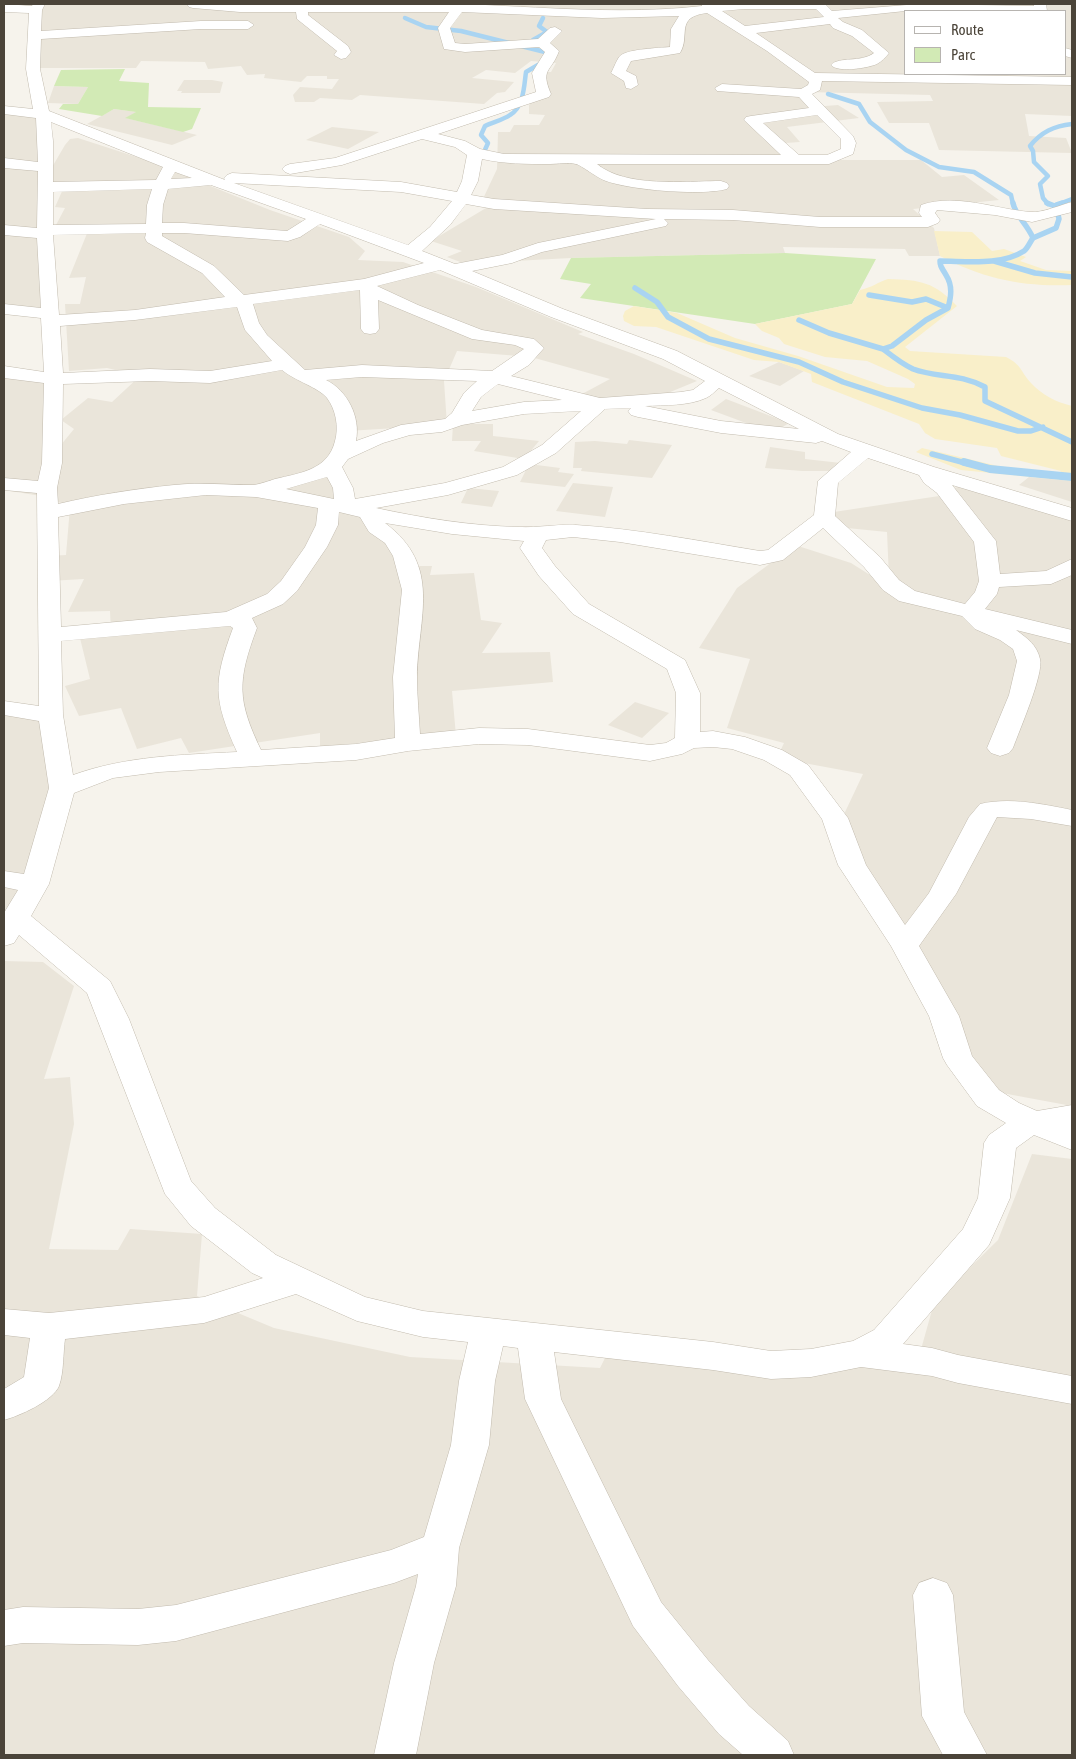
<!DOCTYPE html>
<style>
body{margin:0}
#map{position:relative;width:1076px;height:1759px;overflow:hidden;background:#f6f3ec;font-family:"Asap Condensed",sans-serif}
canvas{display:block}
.frame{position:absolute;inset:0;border:5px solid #4b4439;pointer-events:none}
.legend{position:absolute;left:904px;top:10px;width:162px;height:65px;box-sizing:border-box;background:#fff;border:1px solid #b7b4b0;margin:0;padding:6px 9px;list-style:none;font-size:15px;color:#4b4439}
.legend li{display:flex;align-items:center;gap:10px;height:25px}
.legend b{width:25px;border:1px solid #b7b4b0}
</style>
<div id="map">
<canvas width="1076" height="1759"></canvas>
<div class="frame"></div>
<ul class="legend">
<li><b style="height:6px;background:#fff"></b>Route</li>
<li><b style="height:14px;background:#d2eab5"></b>Parc</li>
</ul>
</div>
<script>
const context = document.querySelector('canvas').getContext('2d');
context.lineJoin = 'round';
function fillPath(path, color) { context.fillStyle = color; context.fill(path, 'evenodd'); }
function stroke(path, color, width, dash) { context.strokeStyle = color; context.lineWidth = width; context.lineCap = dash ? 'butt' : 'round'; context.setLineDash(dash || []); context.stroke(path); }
const residential = new Path2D(`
 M4,4h1068v112l-47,-2 4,22 37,2 6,15 -133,-3 -10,-27h-40l-12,-21 56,-1 -3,-6 -123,-3 5,15 26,-2 21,13 -72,9 13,15 -29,2 18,16h132l21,17 22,-2 35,25 -86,9 21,19 6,28h-31l-4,-7 -122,-2 2,6 -214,5 -76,4 -24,4 -24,-9 15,-6 -31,-10 60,-36 -10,-2 16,-34 1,-37h12l4,-7h25l6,-10 -16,-1v-9l11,-17 -2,-16h13l5,-9 -25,-2 -16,12 -29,-3 -14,8 42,4 -9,10 -8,1 -13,11 -124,-9 -8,5 -32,-2 -6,4h-19l-2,-7 7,-8 32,2 7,-10h-12v-3h-20l-6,6 -37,-4 1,-4 -18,1 -6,-9 -33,3 -3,-7 -64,-1 -5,7h-98l-1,-58 -33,-1zM905,11h160v63h-160z
 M184,80h28l11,2 -3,11h-39l1,-2h-5z
 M54,86l34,1 -10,17 -30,-1z
 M114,109l23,3 -11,6 71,17 -25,10 -85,-21z
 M4,112l35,3 2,71 24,-41 5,-6 8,-1 68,22 124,50 79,27 16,14 -7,9 45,2 73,25 107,45 -5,2 56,20 63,27 -34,14 -63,4 -18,-5 28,-15 -79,-22 -74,-6 -13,30 3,44 -100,6 -21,37 62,72 12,26h32l-2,9 44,-2 7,47 21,3 -20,30 68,-1 3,30 -101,9 4,45 -49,2 -87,9v-14l-131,20 -8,-15 -44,11 -16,-41 -42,8 -14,-30 25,-7 -11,-45 32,-2 -1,-21 -42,1 16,-33 -35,2 -1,-25 18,-1 4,-48 -23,-10 -43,-7v-118l50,7 -8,84 28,-34 -13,-9 27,-22 24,4 28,-26 -33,-8 -38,3 -4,-67h15l6,-27 -17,1 19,-47 -32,-6 9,-17 -10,-1 9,-20h-23l2,128 -39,-5z
 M332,127l47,5 -31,17 -42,-9z
 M779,362l25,9 -24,15 -31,-10z
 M726,399l63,24 -16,10 -62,-23z
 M453,424h40v12l46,5 -15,18 -50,-8 7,-10h-29z
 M629,440l43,5 -20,33 -71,-7 1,-3h-9l2,-26 20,-1 32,3z
 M770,447l35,5v7l36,4 -5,8h-34l-37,-3z
 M529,464l31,4 -2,4 16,2 -9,13 -45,-5z
 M1029,477l43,4v21l-53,-17z
 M573,483l40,4 -8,30 -49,-6z
 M961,485l111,35v586l-97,-18 -137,-261 25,-53 -86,-16 7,-15 -57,-15 23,-69 -51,-11 38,-60 58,-43 56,18 35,22 3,-7 -2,-46 -50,-5 -3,-15 105,-16z
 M468,488l31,3 -7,16 -31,-4z
 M635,702l34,11 -27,25 -34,-13z
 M4,708l47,7 11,73 -27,96 -31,53z
 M4,961l39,1 31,24 -30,93 26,-2 4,47 -25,125 69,1 12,-21 72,5 -5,62 77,32 136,29 190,11 6,-12 312,4 16,-57 64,-63 34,-86 40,5v596h-1068z`);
const green = new Path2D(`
 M125,69l-6,12 30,2 -1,24 53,1 -9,21 -9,3 -58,-14 11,-6 -22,-3 -12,7 -43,-7 4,-5h15l10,-17 -34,-1 7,-16z
 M785,253l91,6 -24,45 -97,20 -175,-26 11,-14 -31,-5 11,-21z`);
const sand = new Path2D(`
 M934,231l38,1 20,19 12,-2 22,8 -6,4 26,9 26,1v14c-49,2 -88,-6 -132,-29z
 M888,279c33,1 46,3 69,27l-52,41 5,4 96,6c16,8 14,14 25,26 11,12 25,19 41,23v75l-111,-11 -45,-18 6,-4 76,18 60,8 3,-3 -60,-15 -4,-8 -62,-9 -10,-6 -6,-9 -107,-42 -1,-8 -32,-12 -25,-2 -98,-33 -22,-1 -10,-5 -1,-5 2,-5 9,-5 43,7 58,25 63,18 89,31 27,1 1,-4 -7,-5 -41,-18 -42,-4 -41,-13 -5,-6 -17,-7 -7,-7 97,-20 8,-14c11,-2 18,-8 28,-11z`);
const streamFar2 = new Path2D(`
 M405,18l21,9 35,4 84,21
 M541,44l-8,-4 14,-8 -8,-6 4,-8
 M828,94l31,10 11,18 36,28 33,17 35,5 37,23 2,9
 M484,152l4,-9 -7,-8 4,-9c8,-4 18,-6 25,-11 14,-8 14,-29 16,-43l17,-10
 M1048,204l-5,-6 -3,-14 8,-8 -14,-14 -1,-11 -3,-5c11,-14 24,-20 42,-22
 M1059,204l13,-5`);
const streamFar1 = new Path2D(`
 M1013,203c2,12 14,21 20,35 -3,4 -5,10 -9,13 -23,15 -58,10 -84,10 0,7 3,8 6,14 7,11 5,22 2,33l-22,12 -34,26 -9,3c9,7 19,15 30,20 24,9 46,4 72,18v14l87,41
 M1047,203l10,4
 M1033,238l23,-10 3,-9 -3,-14 6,-2
 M994,261l41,12 37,4
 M635,288l22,14 11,15 41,22 90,23 44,20 79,26 38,7 58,16h13l12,-4
 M869,295l43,7 14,-3 22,9
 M799,320l30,13 54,16
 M932,454l37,10`);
const stream = new Path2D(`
 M964,462l26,7 82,8`);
const minor = new Path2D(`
 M4,4l28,2 1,-2h12l-3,6 -1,21 160,-10h47l6,4 -6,4h-47l-160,10 -1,30 9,42 176,69 -1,-2 3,-3 5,-2 169,9 56,10 5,-11 5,-26 -12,-8 -33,-8 -80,26 -52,9 -5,-2 -3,-3 3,-3 5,-2 45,-6 201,-66 -4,-19 13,-21 -6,-5 -74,5 -21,-3 -6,-21 11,-16h-141v3l40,31 3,6 -5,6 -5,1 -7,-4 3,-4 -40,-32 -1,-7h-56l-47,-4 -4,-1 -2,-3c91,0 182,-2 273,0 80,3 162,11 242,2v-2h123l7,7 87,-7 115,2v-2h12l1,7h-142l-67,7 5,4 19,8 27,23c-4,5 -7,8 -12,11 -9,4 -39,9 -46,1 8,-9 30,-2 43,-12l-22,-17 -19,-8 -3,-4 -74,9 59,40 257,4v8l-250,-4 -2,9 -8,4 41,42 3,7 -3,11 -24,10h-232c29,24 88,17 124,17l6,2 2,3 -2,3c-26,7 -96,1 -121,-8 -9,-3 -25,-16 -30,-17 -8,-2 -18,0 -26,0 -24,0 -45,0 -68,-5l-4,22 -7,14 23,4 153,10 86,1 87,7h102l-3,-4 2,-8c35,-12 74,4 109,7 13,1 30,-7 42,-10v10l-40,10 -37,-7 -58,-5 -2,3 5,7 -2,3 -10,4h-108l-87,-7 -69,-1 4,4 -2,3 -124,26 -30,11 -40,8 91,38 114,42 161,83 96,33 138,41v13l-120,-36 44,56 4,33 46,-3 26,-12v16l-21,9 -52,3 -2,7 -12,15 87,21v14l-56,-14c11,8 21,15 24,29 4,15 -21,72 -27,89l-4,5 -9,3 -9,-3 -4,-5 22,-53 8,-34 -4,-12 -13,-9 -25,-11 -13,-13 -63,-15 -16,-11 -19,-23 -41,-39 -40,32 -23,5 -140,-23 -47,-5 -27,3 -4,8 13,18 34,38 96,56 15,33v39l13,-1 32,6 37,13 26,15 40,53 18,47 39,60 24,-32 40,-76 11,-13c30,-7 62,0 92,6v16l-41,-7 -34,-2 -41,77 -37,52 40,70 13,40 27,34 20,13 18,8 35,-6v45l-38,-15 -18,13 -6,50 -21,47 -86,99 29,4 26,7 114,21v28l-114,-21 -26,-7 -71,-9 -50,10 -40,2 -58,-9 -159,-18 7,47 100,203 47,58 41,46 39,35 6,14h-51l-24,-21 -41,-48 -45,-60 -108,-227 -7,-51 -15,-2 -8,35 -6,64 -30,103 -3,38 -22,77 -18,92h-42l20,-92 22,-77 2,-12 -24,9 -218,58 -38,4 -115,-2 -19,3v-36l19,-3 115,2 38,-4 215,-55 33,-13 27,-92 8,-64 9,-39 -45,-5 -66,-16 -61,-27 -92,29 -139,16c-2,14 -1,33 -6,47 -6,15 -40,30 -55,34v-31l20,-12 6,-39 -26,-3v-26l45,4 155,-16 59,-19 -11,-5 -61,-47 -26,-32 -78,-201 -68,-58 -5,8 -10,3v-33l14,-23 -14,-3v-16l20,3 25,-86 -10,-67 -35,-6v-14l35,5 -2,-213 -33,-3v-12l34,3 4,-18 2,-80 -40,-5v-12l40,6 -3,-54 -37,-4v-10l37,4 -4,-70 -33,-3v-10l33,3 1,-57 -34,-3v-10l34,4 -2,-44 -32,-4v-8l29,3 -7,-40 3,-56 -25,-1zM744,9h72l8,8 -79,9 -23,-15zM462,12l140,6 77,-2 -8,13 -1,18c-12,1 -40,2 -49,8 -4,3 -7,13 -10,18l13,8 2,7 5,1 7,-4 -2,-9 -10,-5 5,-10 49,-8c11,-17 -6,-36 27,-40l60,38 42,31 -1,3 -7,4 -79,-5 -7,4 2,3 82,6 10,11 -58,8 -5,1 -2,3 37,35 -277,-1 -24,-5 -15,-8 -27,-7 111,-37 2,-3c-11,-26 0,-21 8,-43l-9,-8 12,-12 -7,-4 -5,1 -12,11 -73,5 -10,-1 -5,-15zM817,115l24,24v10l-14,6h-28l-36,-32zM51,122l112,45 -7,13 -103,2v-41zM175,172l17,6 -21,1zM234,183l167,9 51,9 -22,26 -22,18zM211,185l95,34 -19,12 -103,-8h-22l1,-18 5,-16zM152,189l-5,16 -1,19 -93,1v-33zM466,204l28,5 162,10 -118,24 -36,12 -47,9 -33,-13 28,-26zM320,224l104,39 -60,16 -120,16 -30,-29 -52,-30v-3h22l104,8 12,-4zM146,233l-1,5 2,4 55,31 23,24 -90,13 -76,5 -6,-80zM440,270l111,47 112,42 42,22 -12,9 -12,2 -81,6 -89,-22 18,-11 15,-17 -10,-9 -52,-9 -64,-25 -41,-19zM360,290l1,39 3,4 6,1 6,-1 3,-4 -1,-29 94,39 43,6 9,4 -32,22 -130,-6 -57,5 -38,-35 -8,-12 -6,-19zM237,307l8,23 27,31 -62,10 -60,-2 -87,4 -3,-47 75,-6zM282,370c13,11 36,17 45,28 9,12 12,29 8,43 -7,29 -35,32 -60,38 -6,2 -15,5 -21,6 -27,0 -53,-3 -80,0 -39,4 -78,10 -116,19l-1,-16 5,-25 1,-79 87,-3 60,2zM362,377l115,4 -13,12 -12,20 -7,6 -44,6 -45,16c5,-24 -9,-51 -30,-61zM498,384l64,16 -38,2 -52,9 9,-14zM719,388l80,41 -78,-8 -76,-15c19,-1 44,0 61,-8 5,-2 9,-7 13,-10zM631,408l-3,3 3,4 7,2 83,16 95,10 6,-2 29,11 -33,29 -4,34 -46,35 -8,1c-61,-10 -122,-22 -184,-26 -19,-1 -38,3 -57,2 -48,-1 -96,-9 -143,-19l72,-13 69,-20 39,-22 49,-44zM581,411l-39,34 -39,22 -58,16 -90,16 -2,-11 -11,-21 6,-8 35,-16 27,-8 32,-3 20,-7 62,-11zM868,458l51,17 5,8 13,10 37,49 5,39 -4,11 -10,12 -50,-13 -16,-11 -19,-23 -45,-41 3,-33zM327,477l6,11 1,11 -48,-10zM206,495l50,2 62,11 -2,17 -11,22 -24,34 -14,13 -41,18 -165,15 -3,-110 66,-13zM339,512l21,5 9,15 16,11 8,13 9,34 -9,87 2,61 -39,6 -95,6c-24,-50 -24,-69 -4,-122l-5,-10 31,-14 14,-13 30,-44 11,-22zM385,523l67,11 72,7 -4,7 19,28 34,38 94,55 9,24 -1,45 -9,5 -16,2 -122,-16 -49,-1 -59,6c-1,-19 -3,-38 -3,-57 1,-60 26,-111 -32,-154zM230,626l3,2c-20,54 -20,71 4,124 -56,3 -111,4 -164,23l-10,-60 -2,-74zM479,744l49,1 122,16 32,-7 12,-6 19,-1 19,2 32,11 26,15 32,44 16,46 53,81 38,70 14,42 4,7 30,41 29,17 -17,12 -5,8 -6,55 -15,31 -89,101 -21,11 -42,8 -40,2 -58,-9 -290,-31 -58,-14 -89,-42 -61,-47 -24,-27 -62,-162 -19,-38 -79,-65 18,-32 25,-91 39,-15 46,-6 197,-12 52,-9z
 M1065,48l7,2v8l-7,-2z
 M933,1578l14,5 6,12 11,117 23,43h-44l-21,-39 -9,-121 6,-12z`);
fillPath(residential, '#eae5da');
fillPath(green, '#d2eab5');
fillPath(sand, '#f9efc9');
stroke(streamFar2, '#a9d4f2', 4.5);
stroke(streamFar1, '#a9d4f2', 5.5);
stroke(stream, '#a9d4f2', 8);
stroke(minor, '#c2bbae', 1);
fillPath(minor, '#fff');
</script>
